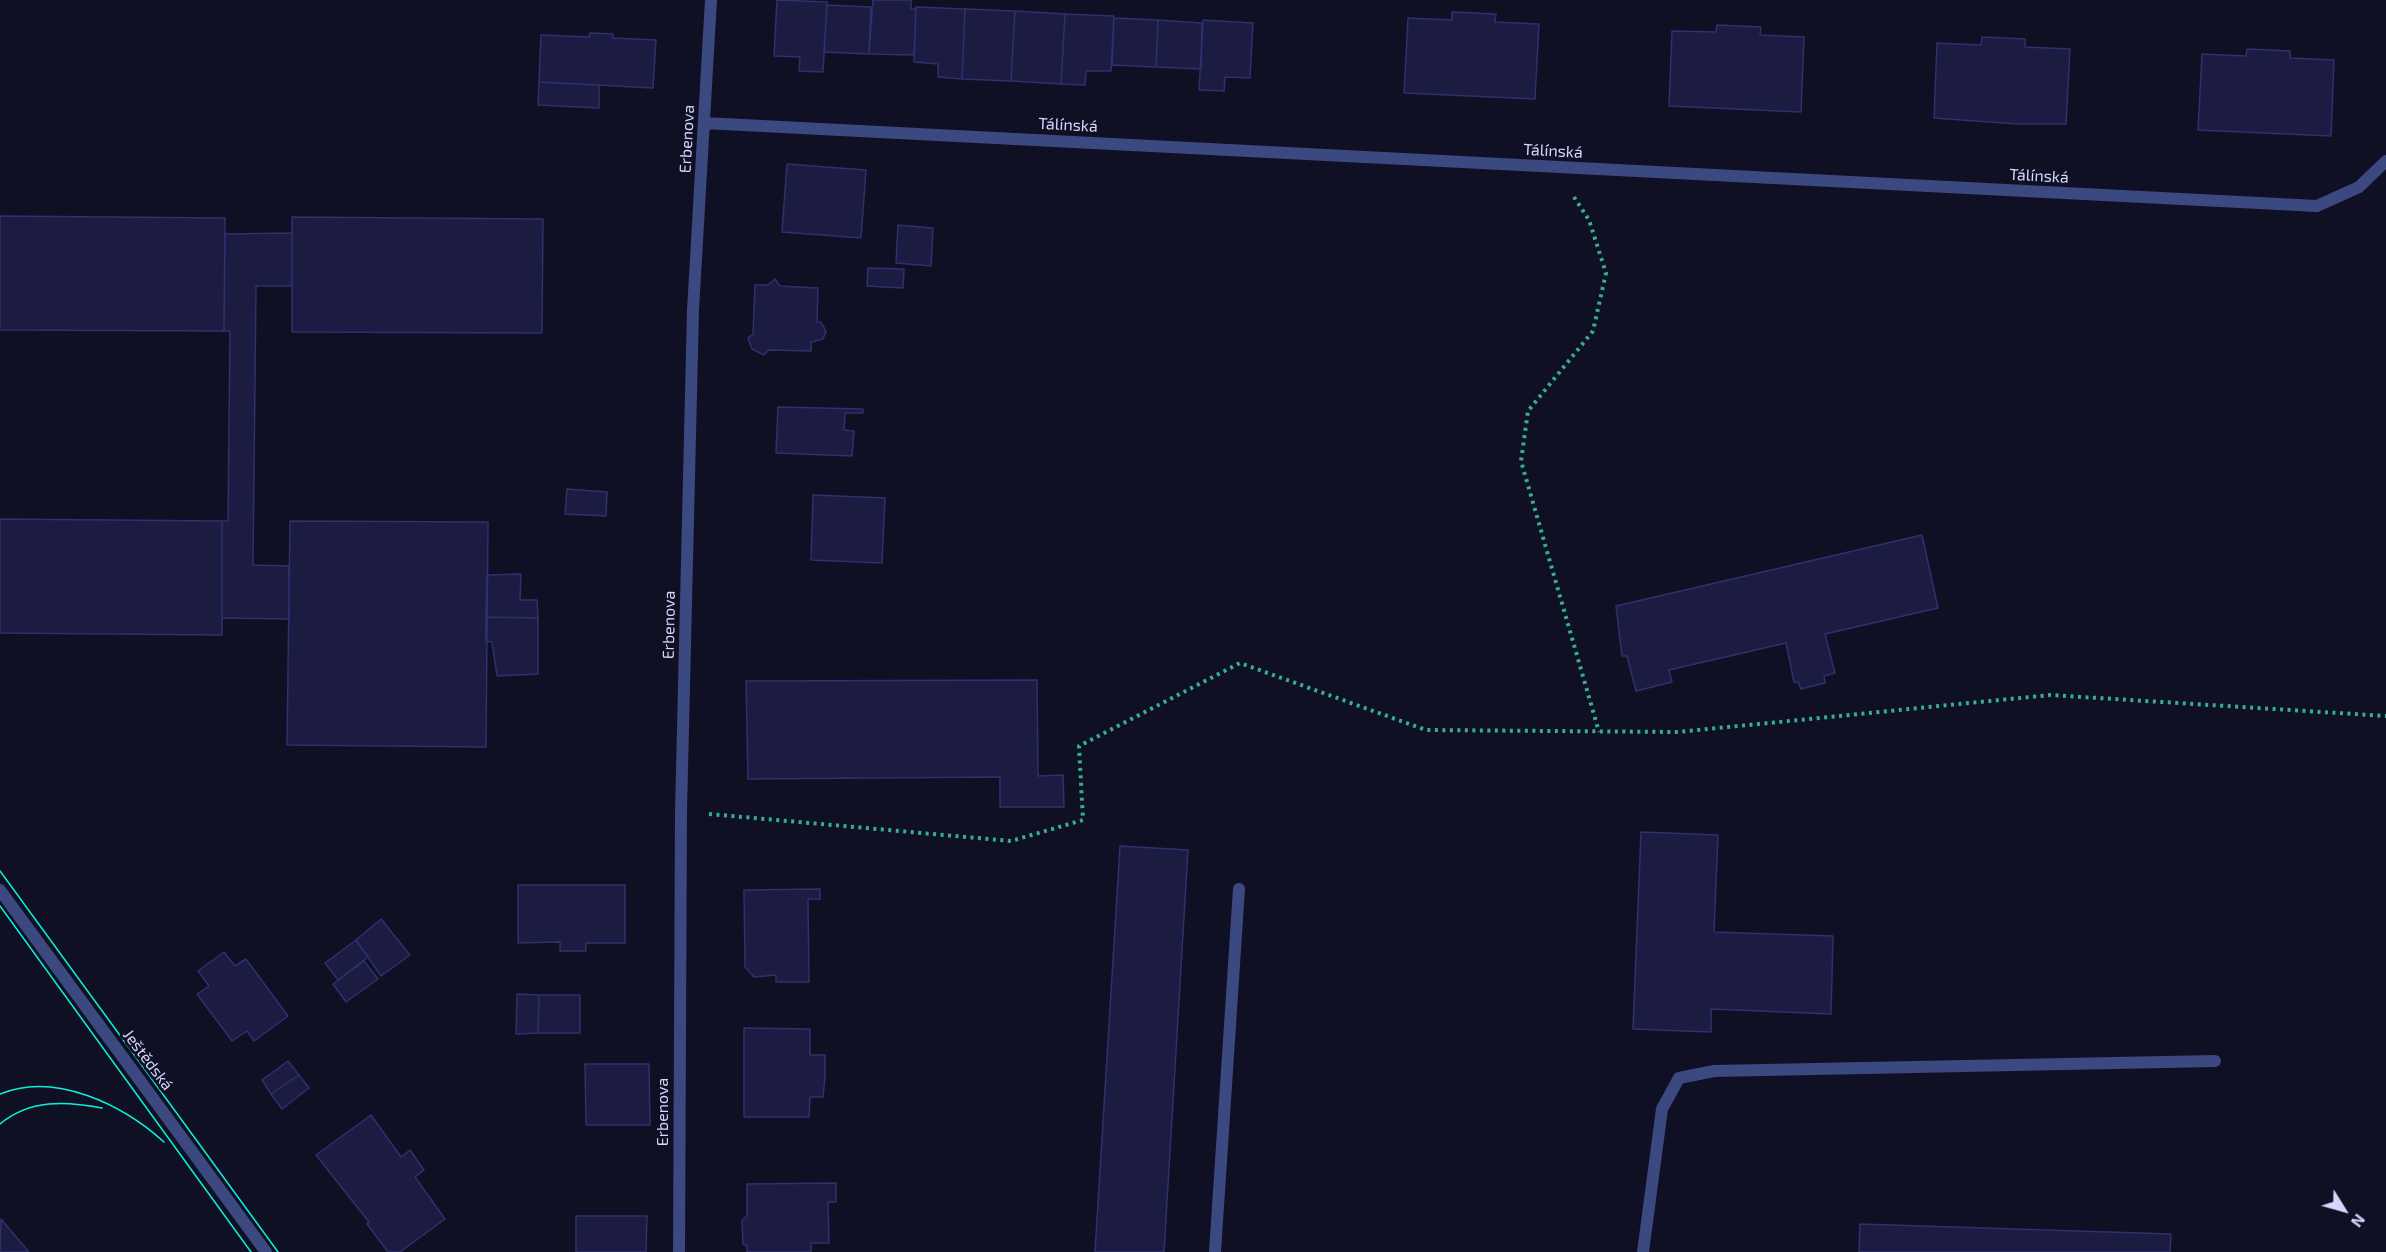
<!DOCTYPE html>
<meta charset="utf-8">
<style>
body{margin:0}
#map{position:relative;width:2386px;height:1252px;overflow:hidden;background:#0f1023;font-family:"Exo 2",sans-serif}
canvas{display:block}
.north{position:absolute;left:2314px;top:1180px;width:60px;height:60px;-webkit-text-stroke:4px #0f1023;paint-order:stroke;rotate:127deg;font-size:16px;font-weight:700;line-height:24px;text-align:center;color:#d3d7fd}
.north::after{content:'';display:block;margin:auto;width:21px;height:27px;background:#d3d7fd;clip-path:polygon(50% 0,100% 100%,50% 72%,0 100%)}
</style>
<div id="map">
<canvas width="2386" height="1252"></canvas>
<div class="north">N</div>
</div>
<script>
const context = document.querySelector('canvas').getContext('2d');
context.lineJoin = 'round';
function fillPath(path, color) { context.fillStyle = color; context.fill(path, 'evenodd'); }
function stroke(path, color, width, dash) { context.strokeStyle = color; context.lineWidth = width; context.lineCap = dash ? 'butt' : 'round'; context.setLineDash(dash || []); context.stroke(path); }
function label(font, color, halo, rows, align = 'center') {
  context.font = font + ' "Exo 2",sans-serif'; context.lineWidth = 6; context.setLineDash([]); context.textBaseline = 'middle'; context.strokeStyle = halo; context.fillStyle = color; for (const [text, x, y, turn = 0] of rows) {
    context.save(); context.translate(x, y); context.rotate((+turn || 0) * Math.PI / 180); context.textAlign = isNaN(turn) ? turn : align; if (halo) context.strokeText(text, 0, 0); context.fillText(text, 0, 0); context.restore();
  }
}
const building = new Path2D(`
 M777,0l50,2 -4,70 -24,-1 1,-14 -26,-1z
 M873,0h38v9h5l-2,46 -45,-1z
 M827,5l44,2 -2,47 -45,-2z
 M916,7l49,2 -3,70 -24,-2v-13l-24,-2z
 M965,9l50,2 -4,70 -49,-2z
 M1015,11l50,3 -4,70 -50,-3z
 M1452,12l44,2 -1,8 44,2 -4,75 -131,-6 4,-75 44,2z
 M1065,14l49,2 -3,55h-25l-1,14 -24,-1z
 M1114,18l44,2 -2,47 -44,-2z
 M1158,20l44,3 -1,46 -45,-2z
 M1203,20l50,3 -3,55 -25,-1 -1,14 -25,-1z
 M1717,25l44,2 -1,8 44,2 -3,75 -132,-6 3,-75 44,1z
 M590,33l23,1v4l43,2 -3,48 -114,-6 2,-47 48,2z
 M1982,37l43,2v8l45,2 -4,75h-49l-83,-6 3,-75 44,2z
 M2247,49l43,2v7l44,2 -3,76 -133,-6 4,-76 44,2z
 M539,82l60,3v23l-61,-3z
 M787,164l79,6 -5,68 -79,-6z
 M0,216l225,2 -1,113 -224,-1z
 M292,217l251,2 -1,114 -250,-1z
 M898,225l35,3 -2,38 -35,-3z
 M292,233v53h-36l-3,279 36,1v53l-67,-1v-97h6l2,-190h-6l1,-97z
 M868,268l36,1 -1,19 -36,-2z
 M775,279l5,7 38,2 -1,34h4l5,9 -3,8 -12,3v9l-42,-1 -5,5 -12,-6 -4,-11 5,-4 2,-49h13z
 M778,407l85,2v4h-18l-1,17 10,1 -2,25 -76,-3z
 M567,489l40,3 -1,24 -41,-2z
 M813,495l72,3 -3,65 -71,-3z
 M0,519l222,2v114l-222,-2z
 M290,521l198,1 -2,225 -199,-2z
 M1922,535l16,73 -113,26 10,39 -11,3 1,7 -24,6 -3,-7h-4l-8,-39 -117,27 3,12 -36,9 -9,-35h-5l-6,-50z
 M521,574l-1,26h17l1,18 -52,-1 1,-42z
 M486,617l52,1v56l-41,2 -5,-34 -6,-1z
 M1037,680l1,96 25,-1 1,32h-64v-30l-252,2 -2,-98z
 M1641,832l77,3 -4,97 119,4 -2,78 -120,-5v23l-78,-3z
 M1120,846l68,4 -24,402h-69z
 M518,885h107v58h-39v8h-26v-9l-42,1z
 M820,889v10h-12l1,83h-33v-7l-22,2 -9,-10 -1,-77z
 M381,919l29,36 -29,21 -25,-36z
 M356,940l12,17 -30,23 -13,-17z
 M224,952l11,14 11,-7 42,57 -34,25 -7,-10 -15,10 -35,-47 12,-8 -11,-15z
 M364,961l14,18 -32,23 -13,-18z
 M517,994l22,1 -1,38 -22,1z
 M539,995h41v38h-42z
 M744,1028l66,1v26h15v22l-2,20h-13l-1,20h-65z
 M288,1061l11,14 -28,19 -9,-14z
 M585,1064h64l1,61h-64z
 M299,1075l10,13 -27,21 -11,-15z
 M371,1115l30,42 9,-7 14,20 -9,7 30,42 -45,33h-12l-21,-28 2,-2 -53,-67z
 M836,1183v19h-8l1,41h-18v9h-64v-6l-4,-2 -1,-24 5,-4v-32z
 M576,1216h71l-1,36h-70z
 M1,1219l28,33h-29z
 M1860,1224l311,10 -1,18h-311z`);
const path = new Path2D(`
 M1574,197l15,23 17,53 -13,58 -65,80 -7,50 78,271
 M709,814l302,27 72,-21 -4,-74 161,-83 186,67 252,2 372,-37 336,21`);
const lane = new Path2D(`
 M1215,1252l24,-363
 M1643,1252l19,-143 17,-31 35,-7 501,-10`);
const street = new Path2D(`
 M704,123l1613,83 42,-19 27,-26
 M0,890l266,362
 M679,1252l2,-441 12,-501 18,-310`);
const tram = new Path2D(`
 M0,871l278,381
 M0,906l251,346
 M0,1094c55,-23 123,11 164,48
 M0,1124c30,-25 66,-23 102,-16`);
const streetNames = [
 ["Tálínská",1068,125,3],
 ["Erbenova",687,139,-87],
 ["Tálínská",1553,151,3],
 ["Tálínská",2039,176,3],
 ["Erbenova",669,625,-89],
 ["Ještědská",148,1060,53],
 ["Erbenova",663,1112,-90]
];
fillPath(building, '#1c1c43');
stroke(building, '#2f306e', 1.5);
stroke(path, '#34b08f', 4, [3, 4.5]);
stroke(lane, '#3c4880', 12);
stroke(street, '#3c4880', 12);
stroke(tram, '#0bf2d9', 1.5);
label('16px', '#d3d7fd', '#0f1023', streetNames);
</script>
